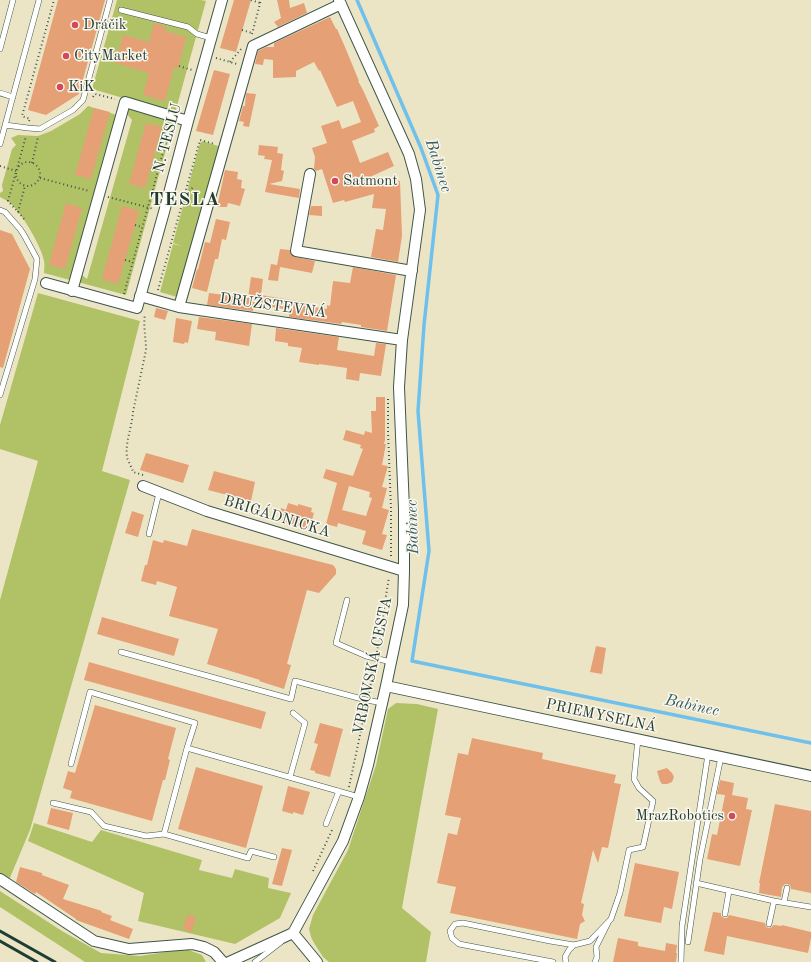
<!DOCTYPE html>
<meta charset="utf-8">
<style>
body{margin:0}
canvas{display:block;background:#ece5c5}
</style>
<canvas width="811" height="962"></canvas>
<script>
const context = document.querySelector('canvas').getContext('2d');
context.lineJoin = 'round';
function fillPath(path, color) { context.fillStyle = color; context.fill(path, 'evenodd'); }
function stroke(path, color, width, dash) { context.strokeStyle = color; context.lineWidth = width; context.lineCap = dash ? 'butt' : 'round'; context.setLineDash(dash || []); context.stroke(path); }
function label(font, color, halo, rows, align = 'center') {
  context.font = font + ' "Old Standard TT",serif'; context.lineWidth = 3; context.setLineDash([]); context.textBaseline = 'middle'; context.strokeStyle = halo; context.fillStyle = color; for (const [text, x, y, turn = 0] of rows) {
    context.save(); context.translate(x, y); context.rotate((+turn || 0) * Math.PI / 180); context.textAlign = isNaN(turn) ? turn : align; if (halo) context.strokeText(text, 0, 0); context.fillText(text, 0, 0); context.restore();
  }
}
const green = new Path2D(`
 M117,0h84l5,1 -31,112 -83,-24z
 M88,106l29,9 -47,165 -26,-7c0,-4 1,-8 0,-12 -2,-14 -24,-51 -35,-59 -3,-2 -6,-3 -9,-5v-4l3,-2 -1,-6 10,-36 4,-4 -5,-7 7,-3 20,1 13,-5 29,-17z
 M128,108l46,12 -48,175 -52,-14 3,-10 10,8 45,-159 -6,-7z
 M203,141l18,6 -44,150 -17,-5 13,-48 9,2 -9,-3 27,-100z
 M38,293l102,28 -38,150 28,9 -100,350 -21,50 -9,-6v-274l38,-139 -38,-12v-24z
 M396,703l21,1 21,5 -36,199 29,24 -5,30h-97l-6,-5 -9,-14 -3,-6 -2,-8 4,-14 35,-65 28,-85 12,-56z
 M34,823l58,19 9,-12 101,30 -3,10 33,8 3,-9 34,9 -1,10 23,5 -11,25 -45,26 -97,-23 6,-28 -116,-52z
 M0,891l62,40 39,22 39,3 46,-7 16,6 4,7h-121l-85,-55z`);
const stream = new Path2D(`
 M357,0l64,148 17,47 -14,130 -6,86 11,140 -17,110 399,82`);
const building = new Path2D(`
 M58,0h47l-26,94 -33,21 -18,-5z
 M234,0h17l-15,52 -16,-4z
 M277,0h12l1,8 14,-5 3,10 -29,14 -4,-5 7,-4z
 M330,17l6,12h1l8,18 14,34h-1l5,9 16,36 -5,3 1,3 -23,9 8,22 28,-11 6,14 -24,11 30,4 2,55 -4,26 -27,-5 5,-28 7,1 3,-21 -14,-1 2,-14 -29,8 -1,-2 -11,3 -11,-34 -6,2 -2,-2 1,-12 -3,-9 15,-5 -6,-17 18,-6 3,9 19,-7 -8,-21 -16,6 -17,-37 -1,1 -5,-9 -18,9v6l-23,1v-18l-9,-1 -1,6 -8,-1 3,-13 8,-4h8v-4z
 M154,23l13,4 -2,4 21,6 -8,31 -4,-1 -9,34 -22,-6 6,-22 -33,-10 7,-28 26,7z
 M214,70l16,4 -17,61 -17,-4z
 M246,93l10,1 -7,33 -6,-1 1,-4 -5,-1 4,-15h2z
 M94,108l16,4 -19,67 -16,-4z
 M146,123l16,4 -17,61 -16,-4z
 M259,145l19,2 -1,6 6,1 -2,16 3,1 -2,10 -13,3 31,5 -1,9 -34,-6 7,-32 -8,-1 1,-3 -7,-1z
 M225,170l13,2 -1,7 5,1 -1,8 4,1 -5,17 -12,-3 -1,4h-10z
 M66,203l16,5 -17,61 -16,-4z
 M122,206l17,5 -21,73 -16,-5z
 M311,206h11v10l-13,-1z
 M216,219l14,3 -4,18 -4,-1 -4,20h-3l-8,33 -15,-4 5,-19 1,1 7,-28 5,1z
 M0,230l12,4 18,35 -27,99 -3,-1z
 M280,249l10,1 2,6 3,1 20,4 -3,12 -32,-6 -2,14 -10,-1 3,-16 6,1z
 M353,267l43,8 -9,56 -26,-4v-2l-19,-3 -1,2 -52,-7 1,-7 -36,-6 -1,7 -46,-6 2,-12 39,5 3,-21 12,2 -2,16 48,8 -1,3 19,3v-4l3,1 3,-25 17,2z
 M156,308l12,3 -3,9 -11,-3z
 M199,317l53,7 -3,22 -34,-6 1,-8 -19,-3z
 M176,318l16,3 -4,22 -3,-1 -1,2 -11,-2z
 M276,328l63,9 -2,13 37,6 2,-13 10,1 -5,32 -21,-3 -1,8 -13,-2 1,-11 -28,-4v1l-20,-3 3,-14 -14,-2v-3l-13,-2z
 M376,397h9v43l-1,4h2l-4,21 6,1 -6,21 5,1 -5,20 7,2 -7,24 5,1 -5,15 -20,-6 4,-13 -28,-8 -1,4 -11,-3 11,-41 -14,-5 3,-9 27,7 10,-27 -3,-1 1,-3 -18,-5 3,-10 18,5 1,-4 7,2 -1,-22h5zM349,486l21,6 -1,5 3,1 -6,18 -24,-6z
 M146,453l43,12 -6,18 -43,-13z
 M214,471l41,11 -4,19 -43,-11z
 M288,503l10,3v-2l14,4 -1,4 3,1 -5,17 -31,-9 3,-13 5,2z
 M132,511l12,4 -6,22 -13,-4z
 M192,529l141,36 3,4v5l-17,19 -12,-3 -20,74 4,1 -7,24 -25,-8 1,-1 -53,-16 11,-35 -49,-13 8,-29 -20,-6 -1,4 -15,-4 4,-16h2l6,-25 10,3 1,-3 23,6z
 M102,617l77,22 -5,17 -77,-22z
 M596,646l10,2 -4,26 -12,-2z
 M89,662l177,50 -5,17 -177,-49z
 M95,705l81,23 -8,31 2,1 -5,20h-2l-11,41 -82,-23 2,-7 -9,-3 5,-17 7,2z
 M320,723l23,6 -13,48 -15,-4v-2l-5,-1 8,-26 -4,-1z
 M472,738l71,15 -1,6 74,16 -2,8 7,1 -13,64 -6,-1 -4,16 -5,-13 -12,53 3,1 -2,11 3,6 -5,3 -3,15 -127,-26 6,-26 -19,-4 11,-50 9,2 4,-17 -16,-3 13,-62 10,2z
 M196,767l67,19 -17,62 -68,-19z
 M667,768l5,5 2,4 -2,5 -5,2h-5l-2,-3 -3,-10z
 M720,780l14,3 -2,12 16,3 -2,11 6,1 -12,56 -33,-7 5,-25 5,1 8,-40 -8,-1z
 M288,786l22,6 -7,23 -10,-3v2l-11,-3z
 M775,804l36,7v82l-20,-4 -1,-4 -3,-1h-2l-3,3 -1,10 -22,-4 1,-10h-1z
 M51,808l22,5 -4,17 -22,-6z
 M282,848l10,2 -10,36 -10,-2z
 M635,863l44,9 -7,37 -8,-2 -3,16 -37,-7z
 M20,867l22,6v2l27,10 -6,14 39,12 -1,1 11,4 -2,4 23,9 -4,10 -53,-19v-1l-40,-27 -1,2 -19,-12z
 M713,912l8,1v3l3,2h3l2,-3 36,8 1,4 3,1 3,-1 1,-2 9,1v-1l29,7v6l-3,15 -81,-17 -3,19 -20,-4z
 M187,915l9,2 -4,15 -9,-3z
 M618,938l20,4v4l27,5 1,-8 11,2 -1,8h1l-1,9h-63z`);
const path = new Path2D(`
 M251,0l9,3
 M242,30l10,3
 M252,34l9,-34
 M216,58l21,6
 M230,62l11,-13
 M179,66l13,4
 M93,97l2,-3 20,5
 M29,121l1,-2 -8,-3 32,-116
 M160,137l7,3
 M16 174a12 12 0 1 1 24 0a12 12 0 1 1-24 0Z
 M32,163l6,-26
 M0,166l16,5
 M151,168l8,2
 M40,178l49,13
 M185,192l5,-1 3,-4
 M108,197l46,12
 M18,212l7,-26
 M24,219l-6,-7 -10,-11 18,-65
 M135,225l7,2
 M125,260l8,2
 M158,290l42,-150 15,4
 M124,294l46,-167
 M388,399v32l3,78v48
 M143,475l-10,-3c-1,-5 -5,-10 -6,-15 -2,-15 5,-30 6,-45l13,-62c0,-12 -3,-24 -1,-36
 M377,652l12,-75
 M369,693l5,-27
 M349,787l17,-80
 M313,871l19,-41`);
const lane = new Path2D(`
 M121,10l67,17 9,7 14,4
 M0,49l13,-49
 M0,93l13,4
 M5,125l23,3 12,1 33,-19 10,-10 27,-100
 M0,144l39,-144
 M0,210l5,2 15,17 4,6 13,24 -2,20 -35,116
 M149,534l10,-41
 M347,600l-11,43 30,13 25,6
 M121,652l170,47 4,-18 67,18 20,4
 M187,748l-23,86 84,24 3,-7 23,6
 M71,764l19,-72 105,31 -8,25 172,49
 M290,777l15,-54 -12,-10
 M53,803l38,9 13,14 42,10 18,-2
 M326,824l13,-33
 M696,883l78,18 37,6
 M784,902l3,-14
 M725,914l4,-23
 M769,924l5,-23
 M688,942l12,-83 21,-102
 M255,962l26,-20
 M553,962l-94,-18 -7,-6 -2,-7 5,-7 8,-1 87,18 24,4 16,-4 21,-22 9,-26 9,-43 14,-3 10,-46 -14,-13 -5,-9 4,-40
 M566,962l-1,-5 4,-7 5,-5
 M595,962l2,-5 -1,-10 12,-24
 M681,962l1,-36 26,-172`);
const street = new Path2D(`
 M310,174l-14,77 116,20
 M46,283l91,25 27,-96 24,-91 34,-121
 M72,291l53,-189 63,19
 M140,296l39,11 223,33
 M179,307l74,-261 88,-42
 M143,486l64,25 197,60
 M386,686l425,90
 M0,879l94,62 35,8 63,-5 12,3 10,5 9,10
 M293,933l24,29
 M229,962l64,-29 50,-92 16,-44 9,-32 18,-79 17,-81 1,-34v-62l-5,-122 3,-47 18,-130 -4,-31 -7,-25 -70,-154`);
const rail = new Path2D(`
 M0,931l55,31
 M0,941l37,21`);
const markers = [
 [75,25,4,"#d1495b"],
 [66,56,4,"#d1495b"],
 [60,87,4,"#d1495b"],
 [335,181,4,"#d1495b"],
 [732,816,4,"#d1495b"]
];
const poiNames = [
 ["Dráčik",83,25],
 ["CityMarket",74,56],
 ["KiK",68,87],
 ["Satmont",343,181],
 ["MrazRobotics",724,816,"right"]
];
const streetNames = [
 ["N. TESLU",168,138,-75],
 ["DRUŽSTEVNÁ",273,306,8],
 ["BRIGÁDNICKA",277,517,17],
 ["VRBOVSKÁ CESTA",373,666,-78],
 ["PRIEMYSELNÁ",601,716,12]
];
const waterNames = [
 ["Babinec",438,166,72],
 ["Babinec",413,527,-92],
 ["Babinec",692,706,12]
];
const districtNames = [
 ["TESLA",185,200]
];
fillPath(green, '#b1c266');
stroke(stream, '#6fc0eb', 3.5);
fillPath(building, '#e5a076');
stroke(lane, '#3e564a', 6);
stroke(street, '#3e564a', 12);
stroke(path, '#3e564a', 2, [1, 3]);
stroke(lane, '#fff', 5);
stroke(street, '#fff', 10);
stroke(rail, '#1f3d34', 3);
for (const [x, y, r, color] of markers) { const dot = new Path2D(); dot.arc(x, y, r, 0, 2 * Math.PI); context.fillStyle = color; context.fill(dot); stroke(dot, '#fbf7ec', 1.5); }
label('15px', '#1f3d34', '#fbf7ec', poiNames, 'left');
label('15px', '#1f3d34', '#fbf7ec', streetNames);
label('italic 16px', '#335e62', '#fbf7ec', waterNames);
context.letterSpacing = '1px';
label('bold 19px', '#1f3d34', '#fbf7ec', districtNames);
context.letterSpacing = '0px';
</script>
